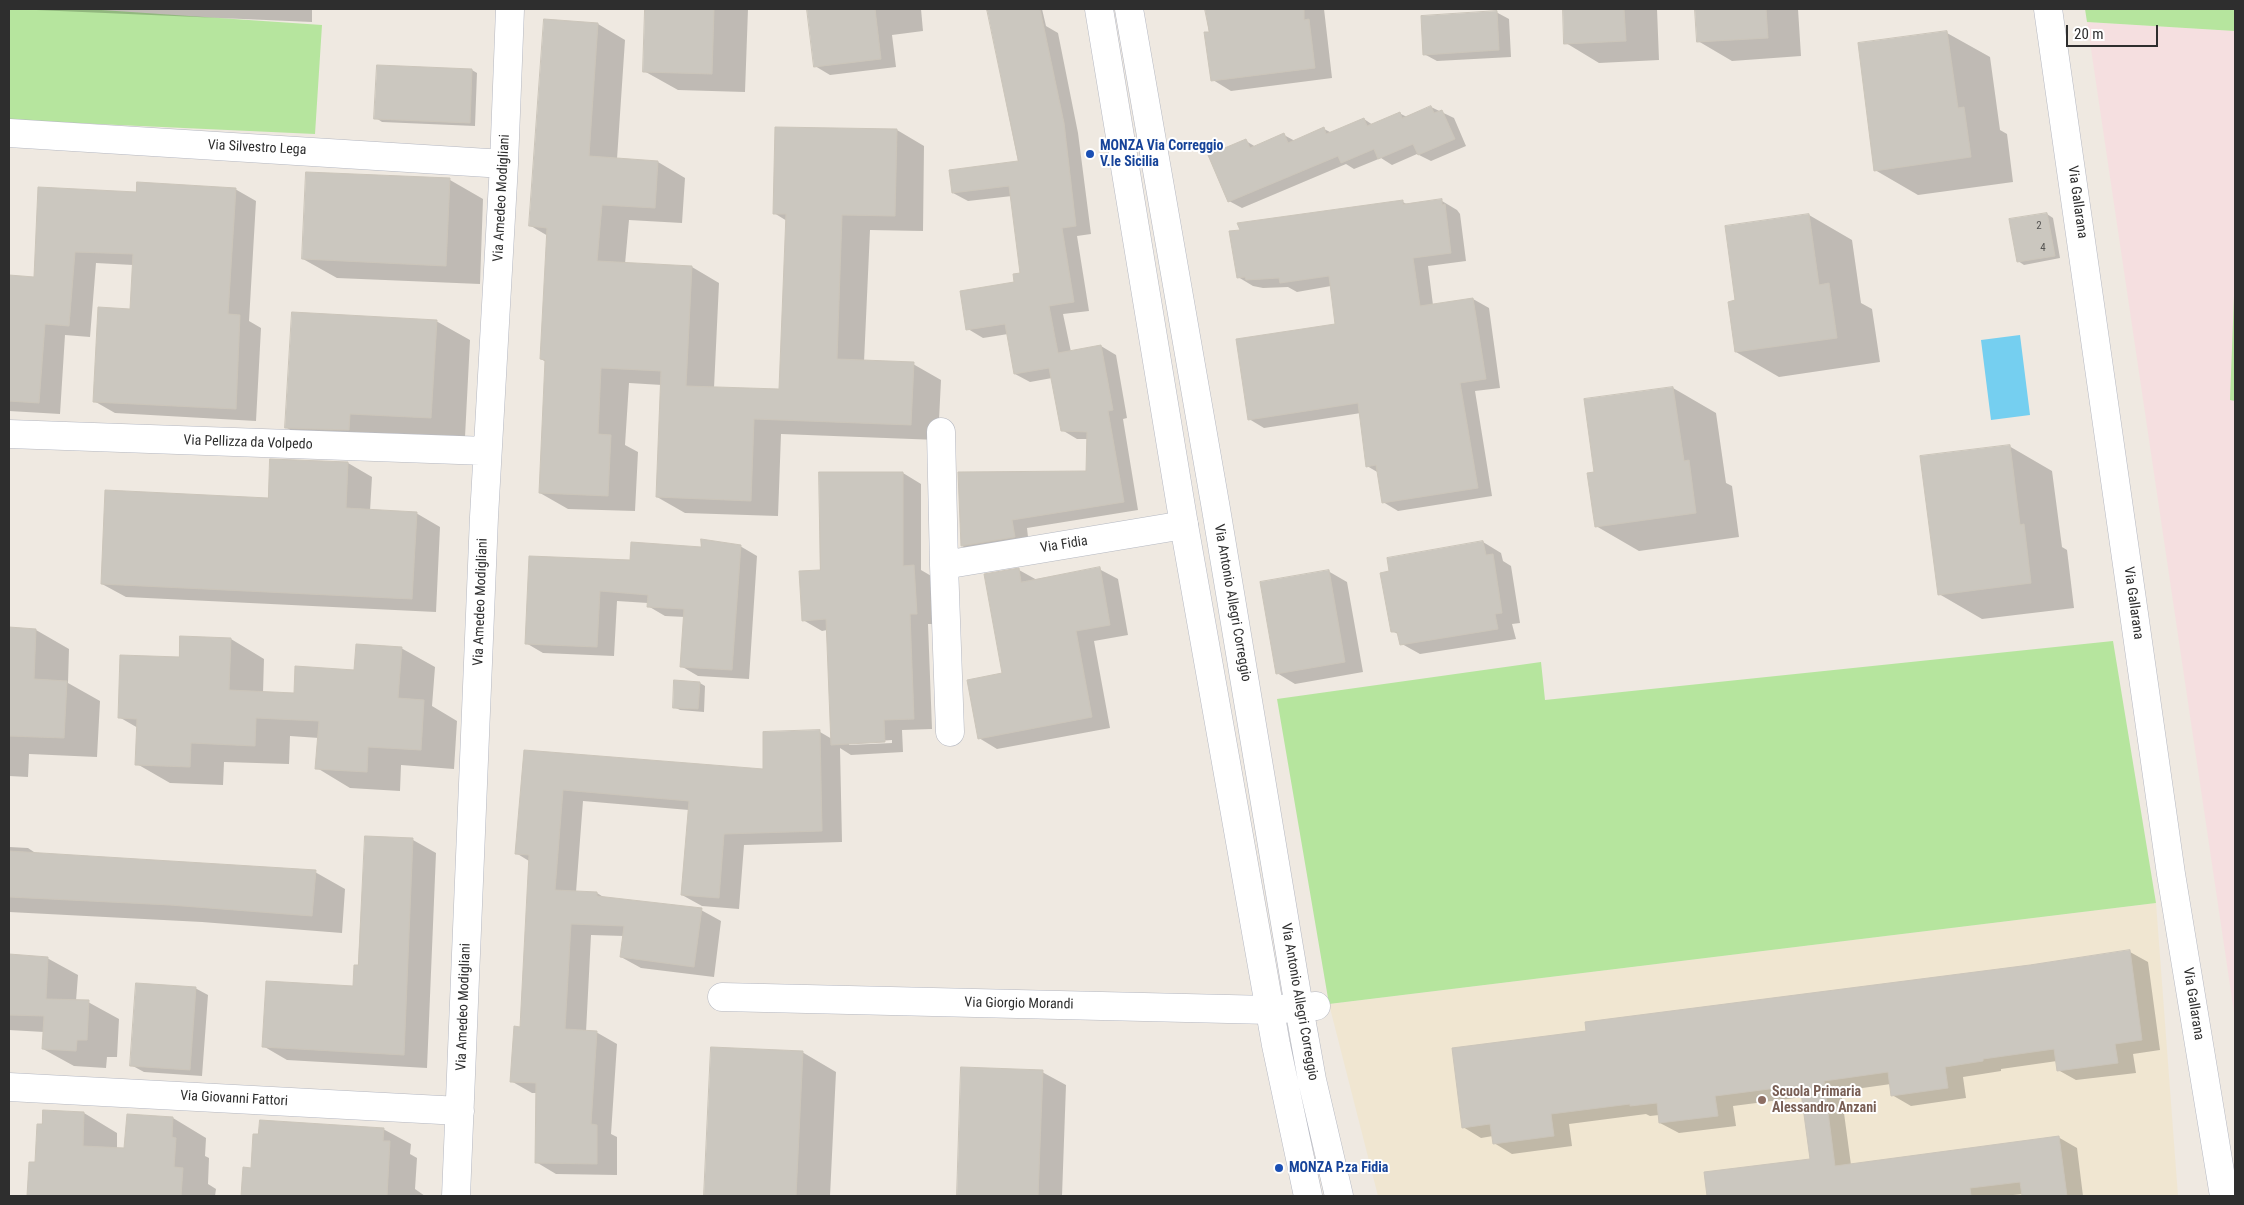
<!DOCTYPE html>
<style>
body{margin:0}
#map{position:relative;width:2244px;height:1205px;overflow:hidden;background:#efe9e1;font-family:"Roboto Condensed",sans-serif}
canvas{display:block}
.frame{position:absolute;inset:0;border:10px solid #2e2e2e;pointer-events:none}
.scale{position:absolute;left:2066px;top:25px;width:92px;height:22px;box-sizing:border-box;border:2px solid #2e2e2e;border-top:0;padding-left:6px;font-size:15px;line-height:18px;white-space:nowrap;color:#2e2e2e;-webkit-text-stroke:4px #fff;paint-order:stroke}
</style>
<div id="map">
<canvas width="2244" height="1205"></canvas>
<div class="frame"></div>
<div class="scale">20 m</div>
</div>
<script>
const context = document.querySelector('canvas').getContext('2d');
context.lineJoin = 'round';
function fillPath(path, color) { context.fillStyle = color; context.fill(path, 'evenodd'); }
function stroke(path, color, width, dash) { context.strokeStyle = color; context.lineWidth = width; context.lineCap = dash ? 'butt' : 'round'; context.setLineDash(dash || []); context.stroke(path); }
function label(font, color, halo, rows, align = 'center') {
  context.font = font + ' "Roboto Condensed",sans-serif'; context.lineWidth = 4; context.setLineDash([]); context.textBaseline = 'middle'; context.strokeStyle = halo; context.fillStyle = color; for (const [text, x, y, turn = 0] of rows) {
    context.save(); context.translate(x, y); context.rotate((+turn || 0) * Math.PI / 180); context.textAlign = isNaN(turn) ? turn : align; if (halo) context.strokeText(text, 0, 0); context.fillText(text, 0, 0); context.restore();
  }
}
const education = new Path2D(`
 M2156,903l22,293h-800l-49,-192z`);
const medical = new Path2D(`
 M2087,22l148,9v988z`);
const green = new Path2D(`
 M9,9h78l235,16 -7,109 -306,-14z
 M2085,9h150v22l-148,-9z
 M2235,270v131l-5,-1z
 M2113,641l43,262 -827,101 -52,-305 264,-37 4,38z`);
const water = new Path2D(`
 M2020,335l10,80 -39,5 -10,-80z`);
const shadow = new Path2D(`
 M13,9h299v13z
 M646,9h102l-3,83 -67,-2 -34,-19z
 M808,9h113l2,22 -31,4 4,32 -66,8 -15,-9z
 M985,9h57l4,17 12,7 20,100 13,101 -14,2 12,75 -26,3 8,38 30,-6 15,9 11,63 -4,1 15,91 -111,18 2,18 -52,8 -15,-8 125,-73 1,-34h-11l-15,-9 -10,-52 -22,4 -15,-8 -7,-40 -25,4 -15,-9 47,-46 6,-9 -9,-78 -44,5 -15,-8 67,-31 -31,-150z
 M1207,9h117l8,69 -101,13 -18,-11z
 M1564,9h93l2,51 -60,3 -33,-20z
 M1696,9h102l3,47 -69,5 -34,-20z
 M1496,12l13,7 2,38 -74,4 -13,-7z
 M598,24l27,16 -8,119 41,3 27,16 -3,45 -53,-3 -4,44 67,3 27,16 -5,105 67,3 6,-170 -13,-8 123,-83 27,16 -1,85 -53,-1 -6,132 49,2 28,16 -3,60 -157,-6 -3,82 -93,-3 -28,-16 5,-112 -33,-2 -4,62 13,7 -3,59 -67,-2 -28,-16 6,-131 -5,-3 7,-123 -17,-10z
 M1947,33l43,24 10,73 7,4 6,48 -95,13 -43,-25z
 M472,70l5,3 -2,53 -93,-4 -6,-4z
 M1431,107l23,11 12,28 -35,15 -14,-7 -25,11 -11,-7 -27,11 -8,-5 -104,44 -13,-7 17,-60 10,6 28,-12 11,6 29,-12 8,4 32,-14 9,6 26,-12 8,4z
 M450,180l33,19 -3,85 -143,-6 -34,-19z
 M235,189l21,12 -7,120 12,7 -5,93 -141,-8 -21,-12 37,-91 2,-45 -37,-2 -6,74 -25,-2 -5,79 -51,-3v-135l26,2 103,-85z
 M1442,201l15,9 3,4 6,47 -38,5 5,39 40,-6 16,9 11,80 -25,3 17,105 -94,15 -15,-9 -4,-29 -12,-7 -6,-53 -97,15 -15,-9 88,-94 -6,-39 -34,6 -9,-5 -25,1 -10,-2 -15,-9 165,-75 5,3z
 M2047,214l6,4 7,40 -36,7 -6,-4z
 M1809,215l43,25 9,63 11,6 8,53 -101,15 -43,-25 1,-50z
 M436,321l34,19 -5,97 -82,-4v16l-63,-2 -33,-19z
 M1673,388l43,25 10,70 6,3 7,51 -100,14 -43,-25 -1,-53z
 M2009,446l43,25 10,76 5,3 7,58 -92,11 -43,-25z
 M348,463l24,14 -2,34 46,2 24,14 -4,85 -310,-15 -24,-13 167,-85z
 M903,473l18,11v86l12,7 2,47h-7l4,105 -30,1 1,22 -52,3 -11,-7 2,94 -98,3 -5,64 -37,-3 -20,-11 7,-85 -106,-9 -7,91 21,1 8,5 96,12 20,11 -7,56 -73,-9 -20,-11 3,-21 -33,-1 -5,97h10l21,12 -6,90 6,3v38l-61,-1 -20,-12 1,-69h-5l-21,-12 10,-53 8,-167 -13,-8 9,-102 240,19 55,-38 12,7 -5,-109 -5,1 -19,-11 18,-49zM892,740v3l-43,2v-2z
 M1483,542l18,11 2,8 8,5 9,57 -8,1 4,15 -96,15 -18,-10 -2,-9 -8,-4z
 M740,546l17,10 -8,123 -51,-3 -17,-10 4,-49 -20,-1 -17,-10v-3l-31,-2 -3,55 -71,-3 -17,-10 105,-81 71,-14z
 M1099,569l19,10 10,56 -34,6 16,87 -113,21 -18,-11 24,-64 16,-104 18,10z
 M1328,571l19,11 16,90 -68,12 -18,-11z
 M9,629l27,1 33,19 -1,34 32,18 -3,56 -68,-3 -1,23 -19,-1z
 M231,639l33,20 -1,34 32,1 60,-23 46,-23 34,19 -3,39 25,15 -3,48 -53,-4 -1,26 -50,-3 -33,-20 2,-30 -29,-2 -1,28 -65,-2 -1,23 -53,-2 -33,-19 1,-36 -19,-11 62,-59z
 M700,683l5,3 -1,26 -24,-2 -6,-3z
 M413,840l23,13 -9,215 -140,-8 -24,-14 91,-59 5,-21z
 M9,847l19,1 9,6 278,18 30,17 -3,44 -140,-11 -193,-10z
 M2130,952l18,10 12,88 -27,4 3,19 -60,7 -18,-10 -1,-9 -56,8v2l-38,6 3,21 -55,8 -19,-11 -1,-11 -50,7 10,74 207,-28 19,11 6,48h-59l-1,-2 -20,2h-295l-3,-23 106,-13 -8,-63 -70,9 3,20 -57,7 -19,-10 -1,-8 -9,1 -4,-2 -77,10 3,22 -60,8 -18,-11 -1,-7 -12,2 -18,-11 125,-95z
 M9,956l38,2 31,17 -2,26 12,1 31,17 -2,38h-10l-1,11 -32,-2 -31,-17 1,-17 -35,-2z
 M195,988l13,7 -6,81 -58,-4 -13,-7z
 M712,1048l90,4 34,20 -6,124h-125z
 M963,1068l79,4 24,13 -4,111h-104z
 M84,1113l33,20v16h8l48,-31 33,20 -1,18 4,2 -1,26 8,5 -1,7 -187,-1 8,-32z
 M383,1129l28,15 -1,10 7,4 -2,31 10,7h-183l2,-28 8,1z`);
const building = new Path2D(`
 M645,9h69l-2,65 -69,-2z
 M807,9h68l6,50 -67,8z
 M987,9h53l24,114 12,103 -14,2 12,74 -25,4 9,47 43,-8 12,65 -5,1 16,91 -112,18 3,17 -54,9 -3,-74 128,-1 1,-39 -26,-1 -12,-63 -35,6 -9,-50 -39,6 -6,-39 54,-9 -1,-8 7,-1 -11,-87 -57,7 -3,-23 69,-9z
 M1205,9h99v11l5,-1 6,49 -104,13 -7,-49h5z
 M1563,9h61l2,32 -62,3z
 M1695,9h71l2,29 -71,4z
 M1497,11l2,39 -76,5 -2,-39z
 M544,19l54,4 -9,133 69,5 -3,47 -53,-3 -5,56 95,5 -6,120 93,3 7,-175h-13l2,-87 122,2 -2,87 -53,-1 -5,144 77,3 -3,63 -157,-6 -3,82 -95,-4 5,-126 -60,-3 -3,66 13,1 -3,61 -69,-3 6,-133 -5,-1 7,-131 -18,-2z
 M1947,31l11,77 6,-1 7,50 -97,14 -16,-128z
 M377,65l95,4 -2,54 -96,-4z
 M1431,106l3,7 8,-3 13,29 -37,16 -5,-11 -35,15 -4,-10 -33,14 -3,-7 -110,46 -20,-47 38,-16 4,9 34,-15 4,10 36,-16 2,7 38,-16 3,8 33,-14 2,6z
 M306,172l144,6 -4,88 -144,-7z
 M137,182l99,6 -8,126 12,1 -4,94 -143,-7 5,-95 32,2 3,-55 -58,-2 -6,74 -24,-2 -6,79 -30,-2v-126l25,2 4,-90 98,5z
 M1442,199v6l3,-1 6,49 -38,5 7,48 53,-8 13,81 -26,4 18,105 -96,15 -6,-38 -10,2 -8,-64 -110,17 -12,-81 99,-15 -6,-48 -49,7 -1,-5 -33,2 -1,-3 -8,1 -8,-47 11,-1 -3,-7 166,-23v4z
 M2047,213l8,43 -38,6 -8,-43z
 M1809,214l10,71 10,-2 8,55 -102,14 -7,-50 7,-2 -10,-74z
 M292,312l145,8 -6,98 -81,-4 -1,16 -64,-2z
 M1673,387l11,74 5,-1 7,53 -101,14 -8,-54 7,-1 -10,-73z
 M2010,445l10,80 4,-1 7,59 -93,12 -18,-139z
 M270,459l78,3 -2,46 71,4 -5,87 -311,-15 4,-94 163,8z
 M819,472h84v94l11,-1 3,49h-7l4,105 -30,1 1,22 -54,3 -5,-126 -24,2 -3,-50 21,-1z
 M701,539l40,6 -9,125 -52,-3 4,-58 -37,-2 1,-12 -48,-4 -3,56 -72,-3 4,-88 101,4 1,-18 70,5z
 M1483,541l3,14 7,-1 9,59 -7,1 3,15 -98,16 -3,-13h-6l-11,-59 9,-2 -2,-13z
 M1100,567l10,58 -34,6 16,86 -114,22 -11,-59 35,-7 -18,-99 35,-6 2,14z
 M1329,570l16,92 -69,12 -16,-92z
 M9,627l27,2 -2,50 33,2 -3,57 -55,-2z
 M180,636l51,2 -2,52 65,3 1,-27 59,4 2,-26 46,3 -4,51 26,2 -3,50 -53,-3 -1,25 -52,-3 4,-48 -63,-3 -1,28 -64,-3 -1,24 -55,-2 2,-46 -19,-1 2,-63 59,2z
 M674,680l26,2 -2,27 -25,-1z
 M820,730l2,101 -98,3 -5,64 -38,-3 8,-94 -126,-11 -8,100 42,2v4l105,12 -8,59 -74,-10 4,-31 -53,-2 -6,105 32,2 -6,93 6,1v39l-62,-1 1,-80 -26,-1 4,-56 6,1 9,-172 -14,-1 9,-104 239,19v-37z
 M365,836l48,2 -9,217 -142,-8 4,-66 87,5 1,-21h4z
 M9,851l307,19 -4,46 -142,-11 -161,-8z
 M2130,950l12,90 -27,4 3,19 -61,8 -3,-22 -71,10v2l-38,6 3,21 -57,8 -3,-24 -64,9 11,85 224,-30 8,60h-45l-2,-14 -50,6 1,8h-264l-3,-24 106,-13 -10,-74 -85,11 3,20 -59,7 -2,-20 -27,3v-2l-79,10 3,22 -61,8 -3,-20 -28,4 -10,-80 134,-17 -1,-9 445,-57z
 M9,954l39,3 -2,42 43,1 -2,40h-10l-1,11 -34,-2 2,-33 -35,-1z
 M136,983l60,4 -6,83 -60,-4z
 M711,1047l92,4 -7,145h-92z
 M961,1067l82,3 -5,126h-81z
 M43,1110l41,2 -1,34 41,2 3,-34 46,3 -1,20 4,1 -2,29 9,1 -2,28h-154l2,-34h6l2,-38h5z
 M260,1120l124,8 -1,13h7l-3,55h-146l2,-29 8,1 2,-34h5z`);
const minor = new Path2D(`
 M2048,9l123,865 53,322
 M9,133l495,31
 M941,432l3,133
 M9,434l478,17
 M950,732l-6,-167 240,-40
 M722,997l548,13 46,-4
 M9,1087l451,24
 M456,1196l28,-679 20,-353 6,-155`);
const tertiary = new Path2D(`
 M1099,9l85,516 92,520 32,151
 M1129,9l87,500 83,498 13,73 27,116`);
const markers = [
 [1090,154,5,"#1a4fb4"],
 [1762,1100,5,"#8d6e63"],
 [1279,1168,5,"#1a4fb4"]
];
const numberNames = [
 ["2",2039,226],
 ["4",2043,248]
];
const transitNames = [
 ["MONZA Via Correggio",1100,146],
 ["V.le Sicilia",1100,162],
 ["MONZA P.za Fidia",1289,1168]
];
const streetNames = [
 ["Via Silvestro Lega",257,148,3],
 ["Via Amedeo Modigliani",502,198,-87],
 ["Via Gallarana",2077,202,82],
 ["Via Pellizza da Volpedo",248,443,2],
 ["Via Fidia",1064,545,-9],
 ["Via Amedeo Modigliani",481,602,-88],
 ["Via Antonio Allegri Correggio",1232,603,80],
 ["Via Gallarana",2133,603,82],
 ["Via Antonio Allegri Correggio",1299,1002,80],
 ["Via Giorgio Morandi",1019,1004,1],
 ["Via Gallarana",2193,1004,81],
 ["Via Amedeo Modigliani",464,1007,-88],
 ["Via Giovanni Fattori",234,1099,3]
];
const educationNames = [
 ["Scuola Primaria",1772,1092],
 ["Alessandro Anzani",1772,1108]
];
fillPath(education, '#f0e6d1');
fillPath(medical, '#f5dfe0');
fillPath(green, '#b6e59e');
fillPath(water, '#75cff0');
fillPath(shadow, '#0003');
fillPath(building, '#cbc7bf');
stroke(building, '#cbc5ba', 1);
stroke(minor, '#b4b7c1', 29);
stroke(tertiary, '#b4b7c1', 29);
stroke(minor, '#fff', 28);
stroke(tertiary, '#fff', 28);
for (const [x, y, r, color] of markers) { const dot = new Path2D(); dot.arc(x, y, r, 0, 2 * Math.PI); context.fillStyle = color; context.fill(dot); stroke(dot, '#fff', 2); }
label('11px', '#555452', null, numberNames);
label('bold 14px', '#164399', '#fff', transitNames, 'left');
label('14px', '#2e2e2e', '#fff', streetNames);
label('bold 14px', '#785e54', '#fff', educationNames, 'left');
</script>
